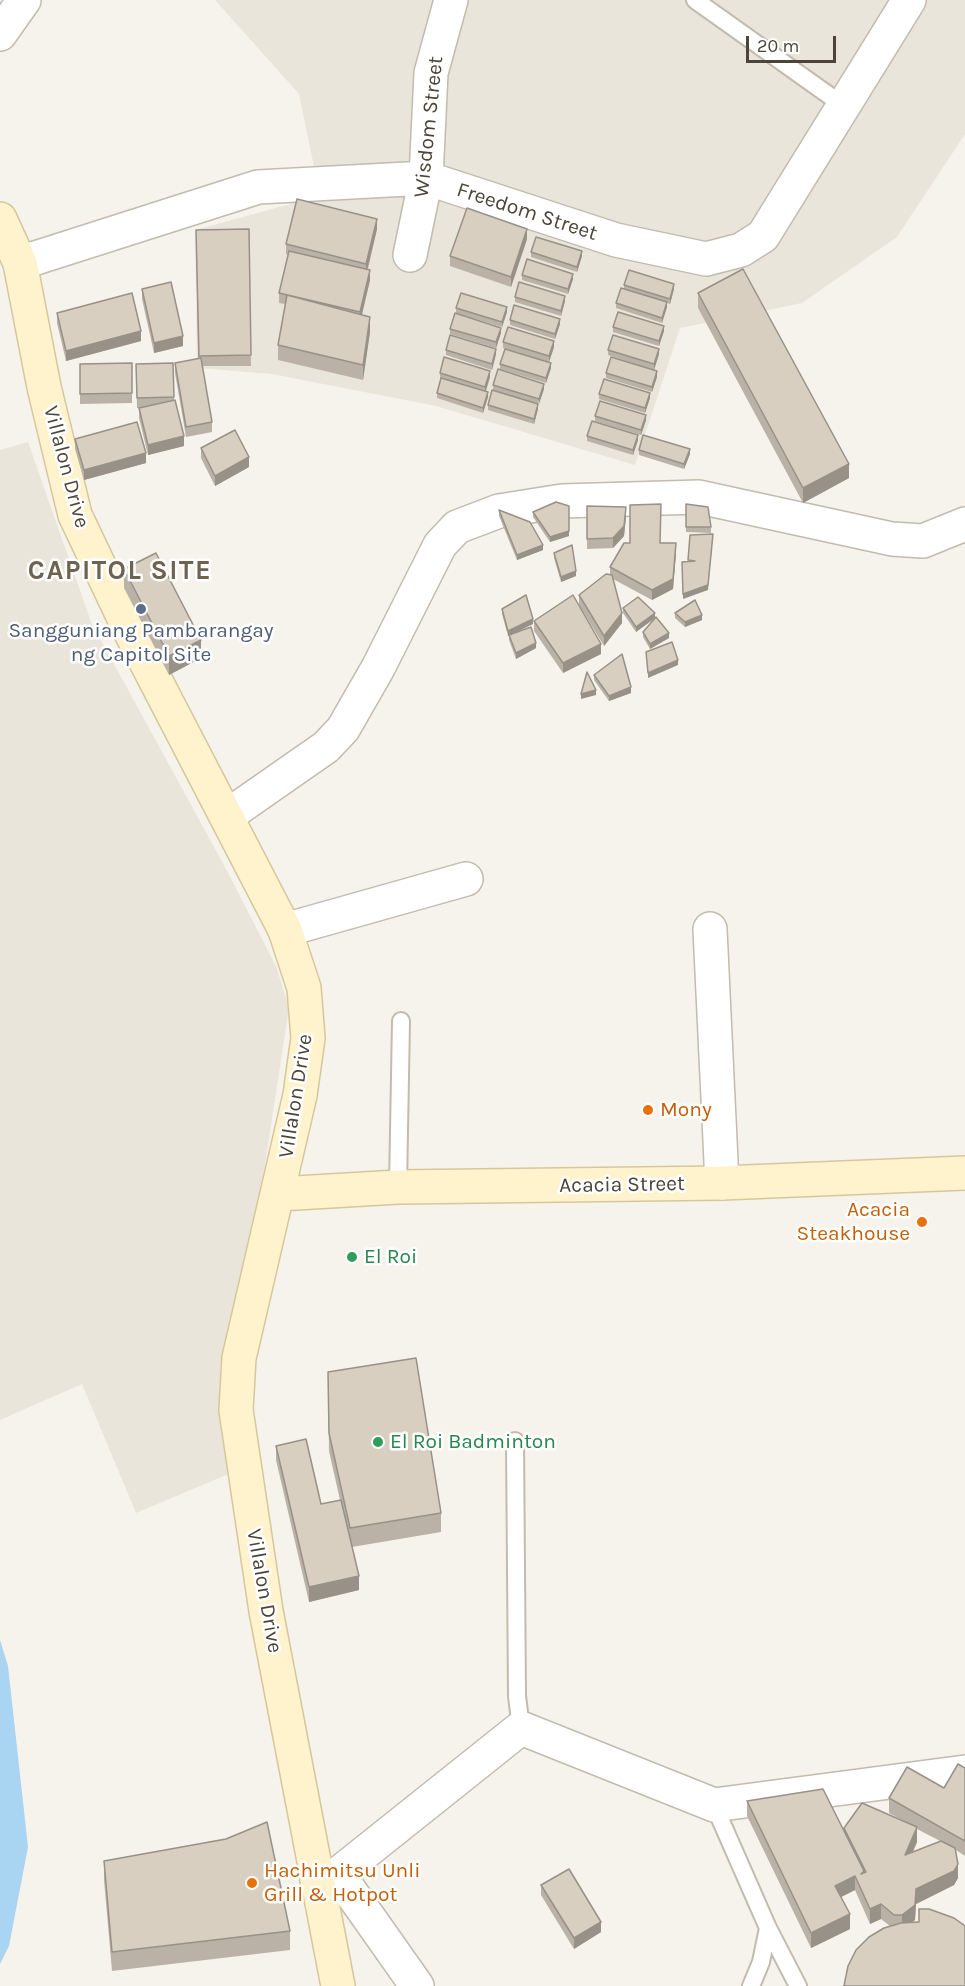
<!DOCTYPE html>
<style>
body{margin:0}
#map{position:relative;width:965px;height:1986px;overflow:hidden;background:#f6f3ec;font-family:Karla,sans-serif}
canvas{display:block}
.scale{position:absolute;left:746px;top:36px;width:90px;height:27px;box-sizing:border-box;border:3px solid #4b4439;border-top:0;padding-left:8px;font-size:18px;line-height:21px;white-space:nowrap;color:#4b4439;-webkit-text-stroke:4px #fff;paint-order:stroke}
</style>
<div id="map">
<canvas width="965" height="1986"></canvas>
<div class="scale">20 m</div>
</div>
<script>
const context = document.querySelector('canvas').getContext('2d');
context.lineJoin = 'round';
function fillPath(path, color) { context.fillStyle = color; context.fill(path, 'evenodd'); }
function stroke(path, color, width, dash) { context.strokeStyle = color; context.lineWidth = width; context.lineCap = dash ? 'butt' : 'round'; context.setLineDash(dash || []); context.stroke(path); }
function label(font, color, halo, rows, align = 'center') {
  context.font = font + ' Karla,sans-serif'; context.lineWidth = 5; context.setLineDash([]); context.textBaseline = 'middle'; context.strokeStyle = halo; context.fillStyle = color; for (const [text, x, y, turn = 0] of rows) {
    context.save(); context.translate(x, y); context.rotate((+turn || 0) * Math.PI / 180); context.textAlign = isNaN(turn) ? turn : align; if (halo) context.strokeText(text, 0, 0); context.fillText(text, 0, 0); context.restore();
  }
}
const residential = new Path2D(`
 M215,0h750v134l-68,103 -95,66 -122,25 -45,137 -199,-59 -164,-32 -75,-6 -2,-138 125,-34 -21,-102z
 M28,442l63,180 134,245 51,99 13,42 -29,189 -40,171 11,105 -95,40 -54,-129 -82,36v-970z`);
const water = new Path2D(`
 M0,1640l8,26 20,181 -19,99 -9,18z`);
const lane = new Path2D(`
 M695,0l149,106
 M398,1187l3,-166
 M515,1441l2,255 4,32
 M714,1805l54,123 30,58
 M751,1986l10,-24 7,-34`);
const street = new Path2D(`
 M0,34l24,-34
 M410,255l16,-77 5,-105 20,-73
 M20,263l238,-76 168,-9 190,62 90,19 35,-9 22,-14 146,-236
 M227,816l99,-69 17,-18 35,-61 62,-123 17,-18 42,-16 63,-10 137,-4 193,42 31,2 42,-17
 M710,929l12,254
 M285,930l181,-51
 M338,1874l79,112
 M317,1880l21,-6 183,-146 193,77 251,-33`);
const secondary = new Path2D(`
 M0,219l20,44 24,124 31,128 57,120 153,295 19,58 4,50 -8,57 -61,263 -3,52 30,201 72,375
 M279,1194l119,-7 324,-4 243,-10`);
const wall = new Path2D(`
 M249,229l2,137h-49l10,56v10l-26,5 -11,-64v-10l23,-4 -2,-129z
 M377,229l-9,40 2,11 -8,35 8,17 -7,48 -85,-20v-15l7,-41 -6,-1v-10l9,-38 -2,-1v-10z
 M527,239l-16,48 -61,-21v-10z
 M531,252l51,4 -5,16 -46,-15z
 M522,275l51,4 -5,15 -46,-14z
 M624,285l50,4 -4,15 -3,-1v4l-5,16 -46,-15v-5l8,-14z
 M142,289l41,57 -29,7 -12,-54z
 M698,293l151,185 -46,25 -105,-195z
 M515,297l50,4 -4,15 -46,-14z
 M456,308l51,4 -5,15 -46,-14z
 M57,313l84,28 -75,20 -9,-38z
 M510,320l50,4 -5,15 -45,-14z
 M613,327l51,4 -5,15 -46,-14z
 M450,329l51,4 -5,15 -46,-14z
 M503,342l51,5 -5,15 -46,-14z
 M446,350l50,4 -4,16 -46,-15z
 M608,350l51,4 -5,16 -46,-15z
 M132,363v40l-52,1v-40z
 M173,363l1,37 10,46 -36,9 -9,-37v-10h-2l-1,-44z
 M500,364l51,4 -5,15 -46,-14z
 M440,373l50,4 -4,15 2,5 -5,16 -46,-15v-5l4,-14 -1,-1z
 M606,373l51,4 -5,15 -46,-14z
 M493,385l51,4 -6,15v5l-4,15 -46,-14v-5l5,-15z
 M599,394l51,4 -5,15 -46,-14z
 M595,416l51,4 -5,15 -46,-14z
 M587,436l51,4 -5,15 -46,-14z
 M75,439l71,24 -62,17 -9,-31z
 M201,448l48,19 -34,19 -14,-28z
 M639,450l51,4 -6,15 -45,-14z
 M686,504l25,23v6l-25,-1z
 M587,506l39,11 -2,19 -11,12 -26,1z
 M499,510l44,40 -26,10 -18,-44z
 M533,512l36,24 -19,6 -17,-25z
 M660,543l16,10 -3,36 -21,11 -39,-21 9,44 -18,23 -25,-41v-10l31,-20v-8z
 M554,553l22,23 -15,6 -7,-24z
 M124,569l77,89 -32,17 -45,-87z
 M623,608l32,10 14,20 -19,11 -7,-12v-5l11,-13 -18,13 -13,-19z
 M502,609l31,15 -19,9 22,15 -20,11 -7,-19v-4h-1l-6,-22z
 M675,613l27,7 -17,7 -10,-9z
 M534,621l67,33 -38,19 -29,-42z
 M594,675l37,18 -22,8 -15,-21z
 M328,1372l113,141v19l-89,15 7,43 -50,12 -33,-142v-14l45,58 19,-4 -11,-49z
 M965,1768v88l-9,-6 2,28 -4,7 -38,19 -1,16 -3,2 42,-4 -64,8 -9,-7 -11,5 -15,-34 -14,7 9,32 -39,19 -64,-132v-15l97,31v-4l62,-6 -17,-9v-15l55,-10zM917,1829l23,12 -27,11 4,-10z
 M104,1861l186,70v19l-178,21 -8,-91z
 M541,1885l60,47 -27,17 -33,-54z`);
const shadedWall = new Path2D(`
 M377,219v10l-11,45v-10z
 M527,229v10l-16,48v-10z
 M582,251v5l-5,16v-5z
 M370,270v10l-10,42v-10z
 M573,274v5l-5,15v-5z
 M674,284v5l-4,15v-5z
 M565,296v5l-4,15v-5z
 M667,302v5l-5,16v-5z
 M507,307v5l-5,15v-5z
 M370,317v15l-7,48v-15z
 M560,319v5l-5,15v-5z
 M664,326v5l-5,15v-5z
 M501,328v5l-5,15v-6z
 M141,331v10l-75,20v-10z
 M183,336v10l-29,7v-10z
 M554,341v6l-5,15v-6z
 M496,349v5l-4,16v-6z
 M659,349v5l-5,16v-6z
 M551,363v5l-5,15v-5z
 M490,371v6l-5,15v-5z
 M657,371v6l-5,15v-5z
 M544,384v5l-5,15v-5z
 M488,392v5l-5,16v-5z
 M650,393v5l-5,15v-5z
 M538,404v5l-4,15v-5z
 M646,415v5l-5,15v-5z
 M638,435v5l-5,15v-5z
 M184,436v10l-36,9v-10z
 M690,449v5l-6,15v-5z
 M146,453v10l-62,17v-10z
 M249,457v10l-34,19v-10z
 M849,464v14l-46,25v-15z
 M626,507v10l-2,19 -11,12v-10z
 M569,511v25l-19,6v-5z
 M713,534l-5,56 -25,9v-5z
 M676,543v10l-3,36 -21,11v-10z
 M543,545v5l-26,10v-5z
 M576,571v5l-15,6v-5z
 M622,613v10l-18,23v-10z
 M655,613v5l-19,14v-5z
 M702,615v5l-17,7v-5z
 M533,619v5l-25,12v-5z
 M669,633v5l-19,11v-5z
 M201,640v18l-32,17v-19z
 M536,643v5l-20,11v-6z
 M601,644v10l-38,19v-10z
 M678,660v5l-30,13v-5z
 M631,687v6l-22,8v-5z
 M596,690v5l-15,4v-5z
 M359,1576v14l-50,12v-15z
 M917,1827v15l-12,27v-14z
 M958,1864v14l-4,7 -38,19 -1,16 -13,10v-15l14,-26z
 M855,1876v14l-20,10v-14z
 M881,1904v15l-11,5v-15z
 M850,1914v15l-39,19v-15z
 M601,1922v10l-27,17v-11z`);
const building = new Path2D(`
 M297,199l80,20 -11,45 -80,-20z
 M467,208l60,21 -16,48 -61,-21z
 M249,229l2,126 -52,1 -3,-126z
 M536,237l46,14 -5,16 -46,-15z
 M289,251l81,19 -10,42 -81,-19z
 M527,259l46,15 -5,15 -46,-14z
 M743,269l106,195 -46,24 -105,-195z
 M629,270l45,14 -4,15 -46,-14z
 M171,282l12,54 -29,7 -12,-54z
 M519,282l46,14 -4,15 -46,-14z
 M621,288l46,14 -5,16 -46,-15z
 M132,293l9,38 -75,20 -9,-38z
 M461,293l46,14 -5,15 -46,-14z
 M287,295l83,22 -7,48 -85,-20z
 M514,305l46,14 -5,15 -45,-14z
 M618,312l46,14 -5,15 -46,-14z
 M455,313l46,15 -5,14 -46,-13z
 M508,327l46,14 -5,15 -46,-14z
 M450,335l46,14 -4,15 -46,-14z
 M613,335l46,14 -5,15 -46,-14z
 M505,349l46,14 -5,15 -46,-14z
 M444,357l46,14 -5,16 -45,-14z
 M611,357l46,14 -5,16 -46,-14z
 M201,358l11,64 -26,5 -11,-64z
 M132,363v30l-52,1v-30z
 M173,363l1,34 -37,1 -1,-34z
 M498,369l46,15 -5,15 -46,-14z
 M441,378l47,14 -5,16 -46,-15z
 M604,379l46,14 -5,15 -46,-14z
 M492,390l46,14 -4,15 -46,-14z
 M175,400l9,36 -36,9 -9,-37z
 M600,401l46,14 -5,15 -46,-14z
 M592,421l46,14 -5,15 -46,-14z
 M137,422l9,31 -62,17 -9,-31z
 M235,430l14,27 -34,19 -14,-28z
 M643,435l47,14 -6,15 -45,-14z
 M556,502l13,4v25l-19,6 -17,-25z
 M661,504l-1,39h16l-3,36 -21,11 -42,-23 14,-24h6v-38z
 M686,504l22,3 3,20h-25z
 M587,506l39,1 -2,19 -11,12 -26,1z
 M499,510l31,12 13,23 -26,10z
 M713,534l-5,51 -25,9 -1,-32 13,-1 -7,-1 2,-25z
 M572,545l4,26 -15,6 -7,-24z
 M156,553l45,87 -32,16 -45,-87z
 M606,574l6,1 10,38 -18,23 -25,-41z
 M526,595l7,24 -25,12 -6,-22z
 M573,595l28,49 -38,19 -29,-42z
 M638,597l17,16 -19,14 -13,-19z
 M695,600l7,15 -17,7 -10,-9z
 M656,617l13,16 -19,11 -7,-12z
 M531,627l5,16 -20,10 -7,-18z
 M672,642l6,18 -30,13 -2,-21z
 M622,654l9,33 -22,9 -15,-21z
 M587,672l9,18 -15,4z
 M416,1358l25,155 -91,15 -21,-95 -1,-61z
 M306,1439l15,65 20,-4 18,76 -50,11 -33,-141z
 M958,1764l7,4v73l-76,-43 18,-31 37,21z
 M823,1789l41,82 -3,3 5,-2 -22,-44 18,-25 55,24 -12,28 36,-14 14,7 3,16 -4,7 -38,18 -1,16 -13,10h-8l-13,-11 -11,5 -15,-33 -20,10 15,28 -39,19 -64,-132z
 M267,1822l23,109 -178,21 -8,-91 122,-22z
 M569,1869l32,53 -27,16 -33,-53z
 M919,1909h10l25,9 11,8v60h-121l4,-20 8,-16 13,-13 15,-9 17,-5 18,-1z`);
const markers = [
 [141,609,6,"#5c6f8a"],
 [648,1110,6,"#e8710a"],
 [922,1222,6,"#e8710a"],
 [352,1257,6,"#2e9e5b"],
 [378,1442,6,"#2e9e5b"],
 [252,1883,6,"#e8710a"]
];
const streetNames = [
 ["Wisdom Street",429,127,-84],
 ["Freedom Street",527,212,18],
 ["Villalon Drive",66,467,75],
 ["Villalon Drive",296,1096,-81],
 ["Acacia Street",622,1185,-1],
 ["Villalon Drive",264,1591,80]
];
const serviceNames = [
 ["Sangguniang Pambarangay",141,631],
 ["ng Capitol Site",141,655]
];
const foodNames = [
 ["Mony",660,1110],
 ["Acacia",910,1210,"right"],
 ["Steakhouse",910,1234,"right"],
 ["Hachimitsu Unli",264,1871],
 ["Grill & Hotpot",264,1895]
];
const leisureNames = [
 ["El Roi",364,1257],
 ["El Roi Badminton",390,1442]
];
const districtNames = [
 ["CAPITOL SITE",120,571]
];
fillPath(residential, '#eae5da');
fillPath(water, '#a9d4f2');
stroke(lane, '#c2bbae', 20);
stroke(street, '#c2bbae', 36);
stroke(secondary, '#d6c79b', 36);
stroke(lane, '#fff', 16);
stroke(street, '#fff', 33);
stroke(secondary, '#fff3cd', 33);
fillPath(wall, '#bab2a6');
fillPath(shadedWall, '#979187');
fillPath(building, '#d8cfc1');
stroke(building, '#979187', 1.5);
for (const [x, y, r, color] of markers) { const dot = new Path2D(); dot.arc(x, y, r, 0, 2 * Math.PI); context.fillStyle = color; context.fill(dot); stroke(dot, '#fff', 2); }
label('21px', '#4b4439', '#fff', streetNames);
label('21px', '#4e5e75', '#fff', serviceNames);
label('21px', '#c56008', '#fff', foodNames, 'left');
label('21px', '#27864d', '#fff', leisureNames, 'left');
context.letterSpacing = '1.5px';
label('bold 27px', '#6e6250', '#fff', districtNames);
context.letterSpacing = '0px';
</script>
